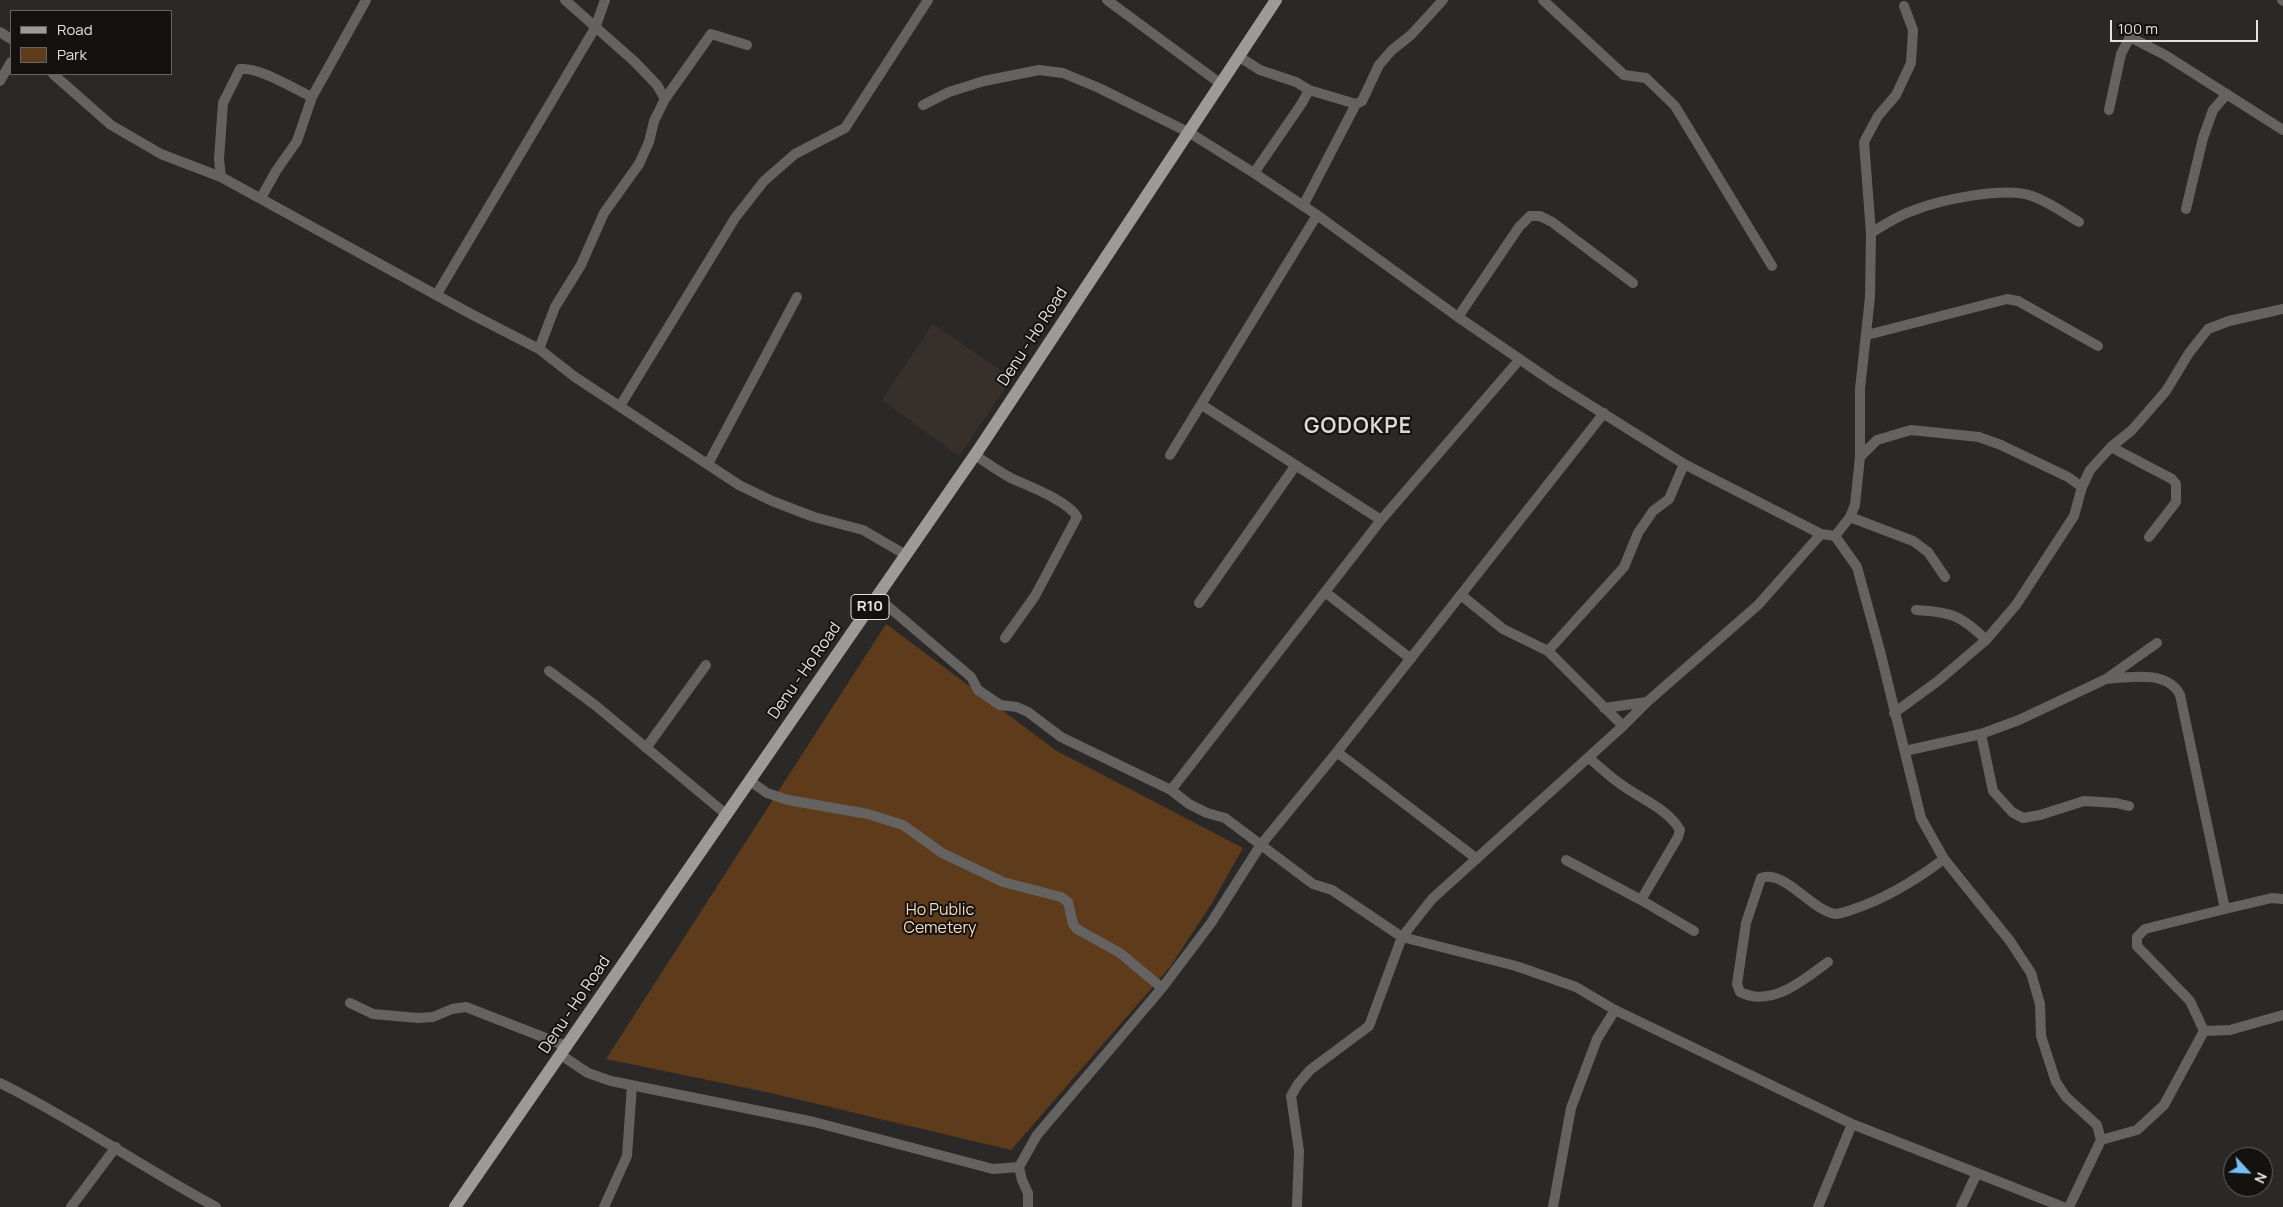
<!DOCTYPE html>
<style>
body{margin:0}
#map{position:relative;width:2283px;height:1207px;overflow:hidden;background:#2b2928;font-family:Manrope,sans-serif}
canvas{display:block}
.legend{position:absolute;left:10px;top:10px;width:162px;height:65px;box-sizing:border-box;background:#131211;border:1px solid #666564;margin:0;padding:6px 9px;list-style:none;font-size:15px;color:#e3e2e1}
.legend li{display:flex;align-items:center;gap:10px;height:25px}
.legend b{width:25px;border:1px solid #666564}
.north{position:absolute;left:2223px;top:1147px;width:50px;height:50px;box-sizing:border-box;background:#131211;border:1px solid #666564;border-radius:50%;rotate:115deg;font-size:14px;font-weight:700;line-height:20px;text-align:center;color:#e3e2e1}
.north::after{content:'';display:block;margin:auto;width:18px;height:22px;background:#76c0f7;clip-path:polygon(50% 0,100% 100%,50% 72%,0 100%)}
.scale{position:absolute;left:2110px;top:20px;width:148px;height:22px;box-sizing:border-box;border:2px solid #e3e2e1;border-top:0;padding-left:6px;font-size:15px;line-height:18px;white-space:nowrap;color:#e3e2e1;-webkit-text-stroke:4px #131211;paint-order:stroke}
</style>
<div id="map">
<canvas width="2283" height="1207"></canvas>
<ul class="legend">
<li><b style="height:6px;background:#9d9b99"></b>Road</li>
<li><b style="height:14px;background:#5e3b1a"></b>Park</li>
</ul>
<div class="north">N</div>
<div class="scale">100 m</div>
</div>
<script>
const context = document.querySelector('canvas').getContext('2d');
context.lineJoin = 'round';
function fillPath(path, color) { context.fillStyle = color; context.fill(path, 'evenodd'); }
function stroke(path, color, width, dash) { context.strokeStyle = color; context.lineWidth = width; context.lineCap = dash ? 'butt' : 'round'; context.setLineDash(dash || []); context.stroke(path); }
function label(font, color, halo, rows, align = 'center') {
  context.font = font + ' Manrope,sans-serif'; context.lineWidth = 4; context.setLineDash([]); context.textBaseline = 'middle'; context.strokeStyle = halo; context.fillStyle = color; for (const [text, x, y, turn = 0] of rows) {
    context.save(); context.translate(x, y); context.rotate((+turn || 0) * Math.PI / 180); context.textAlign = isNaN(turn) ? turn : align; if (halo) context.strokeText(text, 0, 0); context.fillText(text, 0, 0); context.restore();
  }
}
const built = new Path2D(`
 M933,324l79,54 -53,78 -77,-56z`);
const green = new Path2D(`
 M886,624l171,127 186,97 -31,55 -42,64 -159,183 -240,-57 -165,-34z`);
const minor = new Path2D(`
 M1107,0l114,84
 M1543,0l81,75 22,3 29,28 97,160
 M2282,0l1,1
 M0,32l11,7
 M1238,56l22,14 36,12 13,8 47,14 6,-3 17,-36 13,-15 19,-15 32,-35
 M53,74l58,51 50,29 60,23 250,137 68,35 36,28 164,108 33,16 42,16 49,13 43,25
 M0,81l11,-19
 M665,99l46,-65 36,11
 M923,105l26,-13 35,-11 55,-11 24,3 36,15 91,45 64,40 63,42 141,102 95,65 131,82 137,70 14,2 22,31 23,84 41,167 23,41 66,82 21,32 9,31 1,32 15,46 10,15 31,28 4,15 -32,67
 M2109,110l12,-56 9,-17 35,18 118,75
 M1254,173l48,-70 7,-13
 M221,177l-2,-18 4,-56 17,-34c20,-2 54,20 72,28
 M261,198l15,-27 21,-30 15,-44 54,-97
 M1303,206l53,-102
 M2186,209l17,-71 10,-28 14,-16
 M1871,233c13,-8 26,-17 41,-22 27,-11 93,-25 120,-15 17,6 32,17 47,26
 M437,294l158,-266 10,-28
 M1458,317l61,-90 11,-11h10l12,6 81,61
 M1867,335l140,-36 11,2 80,45
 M539,349l16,-42 26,-42 23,-52 35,-49 10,-22 5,-21 11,-22 -8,-14 -22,-23 -70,-62
 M1202,405l179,115
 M620,406l115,-188 29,-37 31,-27 50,-26 83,-128
 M2111,447l61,32 4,5v18l-27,35
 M975,455c12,8 23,16 36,23 17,8 58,23 66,39l-42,79 -30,42
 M1170,455l147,-240
 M1860,457v-68l10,-92 1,-64 -7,-91 14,-26 18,-21 15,-32 2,-33 -9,-24
 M708,464l89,-167
 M1850,517l63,24 15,11 17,25
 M1835,536l15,-19 5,-12 5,-48 17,-17 34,-10 68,7 22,8 67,32 14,10
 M1325,592l86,67
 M1461,595l42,34 45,22 76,-84 14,-34 15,-22 16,-12 15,-35
 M877,597l94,80 7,13 22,15 17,2 11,5 33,25 110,53 18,14 18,9 18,5 88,66 19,6 70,47 114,29 60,21 39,23 237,114 211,83
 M1199,603l97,-138
 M1916,610c35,2 45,5 70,30
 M1548,651l75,75
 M549,671l46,34 132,110
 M2106,679c24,-2 62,-9 74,16l45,214 -80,20 -8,8v9l53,55 14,30 26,-1 53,-15
 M1604,708l43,-6
 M1894,713l44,-32 48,-41 30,-35 58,-89 8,-29 8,-17 21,-23 21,-17 34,-39 23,-38 19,-24 21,-8 54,-12
 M1981,734l12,57 19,21 11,6 17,-3 44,-14 32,2 13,3
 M646,748l60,-83
 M1905,751l76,-17 38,-14 87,-41 51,-36
 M1337,752l140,107
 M1589,758c11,9 21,19 33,27 19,14 46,24 58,45l-2,7 -37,63
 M750,781l17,12 21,7 80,14 35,11 39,28 61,29 58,15 7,5 5,22 4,5 43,24 42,35
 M1171,790l210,-270 139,-161
 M1566,860l75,40 53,31
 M2225,909l47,-11 11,1
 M1828,962c-25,18 -56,46 -88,30l-3,-8 9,-61 15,-45c23,-9 50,32 74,36 6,0 13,-3 19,-5 33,-11 62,-29 90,-50
 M350,1003l23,11 45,4 15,-1 19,-8 14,-2 100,39
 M561,1055l27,18 23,8 203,41 179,47 26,-2
 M0,1083c75,37 143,85 216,124
 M2101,1140l36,-10 27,-25 40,-74
 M1297,1206l2,-55 -8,-55 7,-12 12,-14 59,-44 33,-89 30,-38 191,-173 24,-24 111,-97 63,-71
 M71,1207l45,-60
 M604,1207l23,-51 5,-71
 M1028,1207v-14l-6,-13 -3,-13 18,-32 125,-147 49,-65 49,-77 77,-94 267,-339
 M1553,1207l18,-99 26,-69 18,-29
 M1818,1207l34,-83
 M1961,1207l16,-34`);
const major = new Path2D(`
 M455,1207l524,-758 297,-449`);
const shields = [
 [870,607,38]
];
const shieldNames = [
 ["R10",870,607]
];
const streetNames = [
 ["Denu - Ho Road",1033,337,-57],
 ["Denu - Ho Road",805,671,-55],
 ["Denu - Ho Road",575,1005,-56]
];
const parkNames = [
 ["Ho Public",940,911],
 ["Cemetery",940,929]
];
const districtNames = [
 ["GODOKPE",1358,427]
];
fillPath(built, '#37302a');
fillPath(green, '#5e3b1a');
stroke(minor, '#646362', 10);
stroke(major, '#9d9b99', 12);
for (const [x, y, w] of shields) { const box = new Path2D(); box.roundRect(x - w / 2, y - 12.5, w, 25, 4); context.fillStyle = '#131211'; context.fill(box); stroke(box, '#e3e2e1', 1); }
label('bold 15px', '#e3e2e1', null, shieldNames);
label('16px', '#e3e2e1', '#131211', streetNames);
label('16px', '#fbdabe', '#131211', parkNames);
context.letterSpacing = '1px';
label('bold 21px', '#dbd8d6', '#131211', districtNames);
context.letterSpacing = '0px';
</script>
